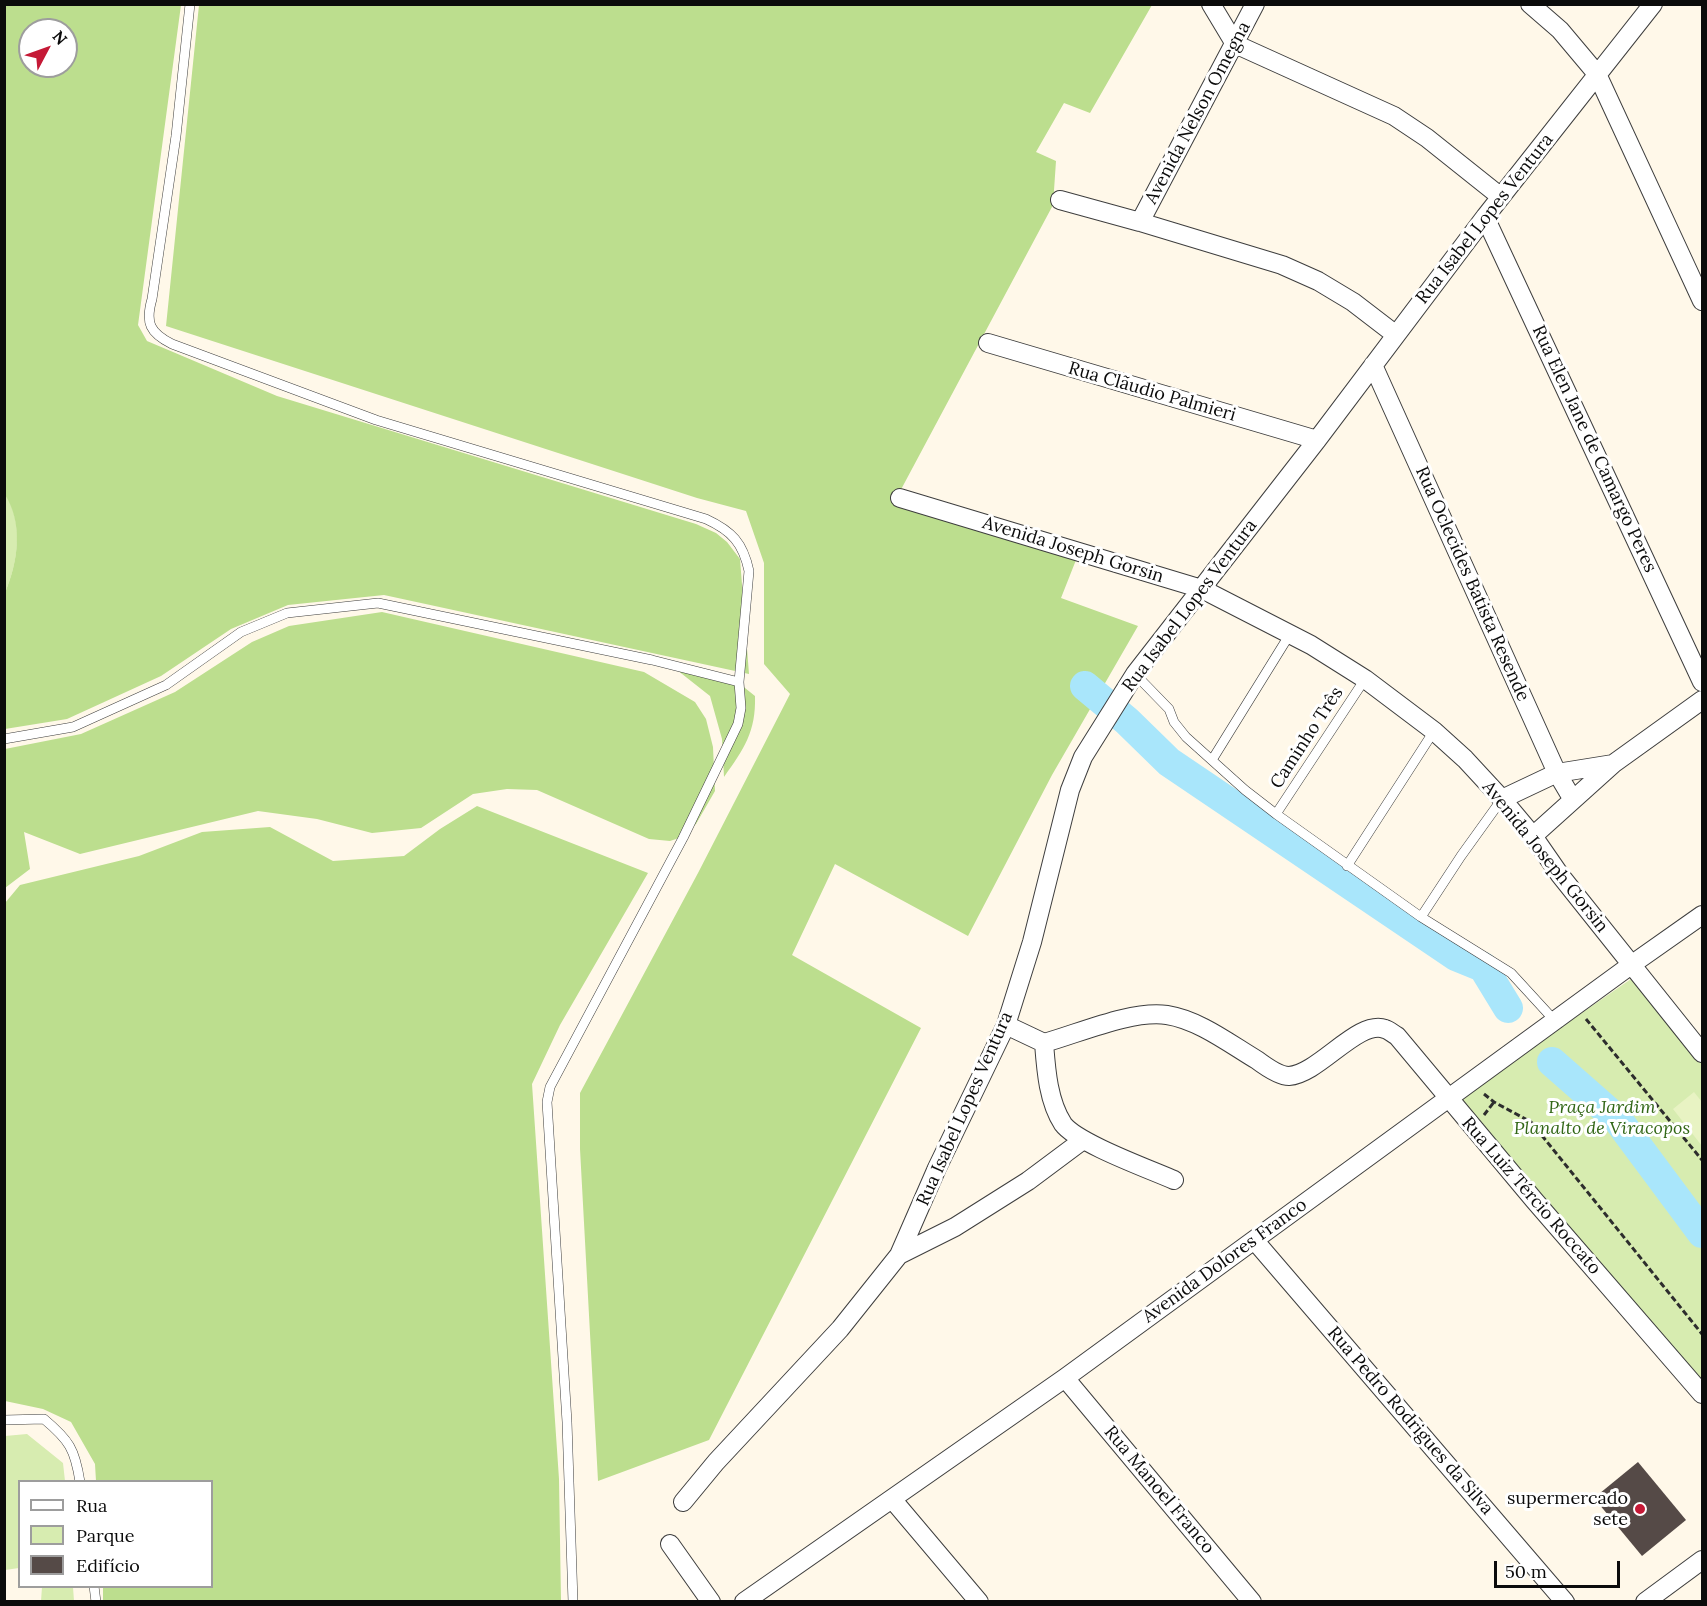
<!DOCTYPE html>
<meta charset="utf-8">
<style>
body{margin:0}
#map{position:relative;width:1707px;height:1606px;overflow:hidden;background:#fff8e9;font-family:Lora,serif}
canvas{display:block}
.frame{position:absolute;inset:0;border:6px solid #0b0b0b;pointer-events:none}
.legend{position:absolute;left:18px;top:1480px;width:195px;height:108px;box-sizing:border-box;background:#fff;border:2px solid #9d9d9d;margin:0;padding:8px 10px;list-style:none;font-size:18px;color:#0b0b0b}
.legend li{display:flex;align-items:center;gap:12px;height:30px}
.legend b{width:30px;border:2px solid #9d9d9d}
.north{position:absolute;left:18px;top:18px;width:60px;height:60px;box-sizing:border-box;background:#fff;border:2px solid #9d9d9d;border-radius:50%;rotate:49deg;font-size:16px;font-weight:700;line-height:24px;text-align:center;color:#0b0b0b}
.north::after{content:'';display:block;margin:auto;width:21px;height:27px;background:#c51936;clip-path:polygon(50% 0,100% 100%,50% 72%,0 100%)}
.scale{position:absolute;left:1494px;top:1561px;width:126px;height:27px;box-sizing:border-box;border:3px solid #0b0b0b;border-top:0;padding-left:8px;font-size:18px;line-height:21px;white-space:nowrap;color:#0b0b0b;-webkit-text-stroke:4px #fff;paint-order:stroke}
</style>
<div id="map">
<canvas width="1707" height="1606"></canvas>
<div class="frame"></div>
<ul class="legend">
<li><b style="height:8px;background:#fff"></b>Rua</li>
<li><b style="height:16px;background:#d7ecb0"></b>Parque</li>
<li><b style="height:16px;background:#554a47"></b>Edifício</li>
</ul>
<div class="north">N</div>
<div class="scale">50 m</div>
</div>
<script>
const context = document.querySelector('canvas').getContext('2d');
context.lineJoin = 'round';
function fillPath(path, color) { context.fillStyle = color; context.fill(path, 'evenodd'); }
function stroke(path, color, width, dash) { context.strokeStyle = color; context.lineWidth = width; context.lineCap = dash ? 'butt' : 'round'; context.setLineDash(dash || []); context.stroke(path); }
function label(font, color, halo, rows, align = 'center') {
  context.font = font + ' Lora,serif'; context.lineWidth = 6; context.setLineDash([]); context.textBaseline = 'middle'; context.strokeStyle = halo; context.fillStyle = color; for (const [text, x, y, turn = 0] of rows) {
    context.save(); context.translate(x, y); context.rotate((+turn || 0) * Math.PI / 180); context.textAlign = isNaN(turn) ? turn : align; if (halo) context.strokeText(text, 0, 0); context.fillText(text, 0, 0); context.restore();
  }
}
const green = new Path2D(`
 M5,493c19,30 13,69 0,100z
 M1631,979l71,85v319l-246,-283z
 M27,1434l36,29 2,18 -45,1 -1,86 -14,2v-134z
 M42,1587h31l1,14h-33z`);
const forest = new Path2D(`
 M4,5h177l-43,320 9,16 130,55 419,128 20,9 11,9 13,17 9,115 -365,-79 -96,10 -57,24 -70,47 -94,43 -62,10v-136c13,-31 19,-70 -1,-100zM30,30h36v36h-36z
 M199,5h953l-62,108 -26,-10 -28,49 20,9 -3,44 -156,292 179,63 -15,38 77,28 -86,149 -84,161 -133,-72 -43,91 129,73 -212,412 -111,41 -18,-332v-56l118,-220 92,-179 -26,-30v-101l-18,-52 -49,-13 -531,-172z
 M382,612l262,60 51,30 11,17 7,28 2,44 -19,33 -14,13 -12,4 -21,-2 -112,-49 -30,-1 -34,5 -52,34 -49,5 -55,-14 -59,-8 -178,43 -56,-22 6,37 -25,19v-139l76,-15 94,-42 77,-50 37,-16z
 M677,670l63,14 15,12c1,36 -11,53 -31,81l-2,-38 -12,-43z
 M477,806l171,67 -88,152 -28,59 27,395 2,122h-458v-14l109,-1v-104l-116,-1 -1,-17 -24,-42 -28,-13 -38,-8v-498l15,-18 119,-29 63,-24 68,-5 63,34 71,-5 36,-27z`);
const pitch = new Path2D(`
 M1694,1092l8,10v44l-29,-37z`);
const river = new Path2D(`
 M1085,686l42,35 42,41 287,194 27,11 25,41
 M1552,1062l66,58 84,113`);
const building = new Path2D(`
 M1638,1462l48,58 -44,36 -48,-58z`);
const path = new Path2D(`
 M1586,1019l116,141
 M1484,1094l10,8 37,20 171,212
 M1484,1115l10,-13`);
const service = new Path2D(`
 M190,4l-14,132 -24,163c-7,24 -2,34 20,45l204,76 330,99c26,12 37,24 43,52l-10,111 2,26 -3,16 -55,114 -133,249 -3,15 20,320 6,180
 M1135,674l34,35 5,13 12,15 59,53 31,24 145,103 90,56 44,48
 M4,739l69,-12 93,-42 75,-53 46,-19 91,-10 274,57 87,22
 M1212,760l78,-126
 M1276,814l89,-135
 M1347,866l87,-135
 M1421,917l40,-61 41,-57
 M4,1420l40,-1c25,21 31,30 36,63
 M94,1586l2,16`);
const minor = new Path2D(`
 M1211,4l24,40 159,72 33,22 74,59
 M1530,4l30,26 37,44 105,227
 M1060,200l80,22 142,43 36,16 35,21 43,33
 M1485,217l217,465
 M1140,222l115,-218
 M988,343l329,97
 M1373,365l184,408 16,27
 M900,498l302,91 109,56 54,34 69,52 31,28 37,40 31,37 27,39 142,178
 M1502,799l55,-26 56,-9
 M1533,836l80,-72 89,-64
 M1006,1025l38,18c36,-10 87,-33 123,-28 32,5 63,29 90,45 8,6 22,16 32,16 30,-2 69,-57 96,-47 4,1 8,5 12,7l137,164 168,194
 M1044,1043c2,26 4,58 19,81 14,19 86,45 111,56
 M1255,1241l310,361
 M899,1255l56,-28 73,-46 55,-41
 M1065,1378l187,224
 M892,1499l87,103
 M683,1502l33,-40 124,-133 59,-74 38,-87 69,-143 26,-83 38,-152 13,-33 52,-83 182,-234 168,-223 168,-213
 M670,1544l41,58
 M744,1602l321,-224 566,-413 71,-50
 M1645,1602l57,-42`);
const markers = [
 [1640,1509,6,"#c51936"]
];
const streetNames = [
 ["Avenida Nelson Omegna",1198,113,-62],
 ["Rua Isabel Lopes Ventura",1485,219,-52],
 ["Rua Clãudio Palmieri",1152,392,16],
 ["Rua Elen Jane de Camargo Peres",1594,449,65],
 ["Avenida Joseph Gorsin",1073,550,17],
 ["Rua Oclecides Batista Resende",1472,584,66],
 ["Rua Isabel Lopes Ventura",1190,606,-53],
 ["Caminho Três",1307,738,-57],
 ["Avenida Joseph Gorsin",1545,857,51],
 ["Rua Isabel Lopes Ventura",965,1109,-66],
 ["Rua Luiz Tércio Roccato",1531,1196,49],
 ["Avenida Dolores Franco",1225,1261,-36],
 ["Rua Pedro Rodrigues da Silva",1410,1421,49],
 ["Rua Manoel Franco",1159,1490,50]
];
const parkNames = [
 ["Praça Jardim",1602,1108],
 ["Planalto de Viracopos",1602,1129]
];
const poiNames = [
 ["supermercado",1628,1499],
 ["sete",1628,1520]
];
fillPath(green, '#d7ecb0');
fillPath(forest, '#bcde8e');
fillPath(pitch, '#e8f3c3');
stroke(river, '#a9e6fb', 30);
fillPath(building, '#554a47');
stroke(service, '#3e3e3e', 10);
stroke(minor, '#3e3e3e', 20);
stroke(path, '#2d2d2d', 3, [6, 3]);
stroke(service, '#fff', 9);
stroke(minor, '#fff', 18);
for (const [x, y, r, color] of markers) { const dot = new Path2D(); dot.arc(x, y, r, 0, 2 * Math.PI); context.fillStyle = color; context.fill(dot); stroke(dot, '#fff', 2); }
label('18px', '#0b0b0b', '#fff', streetNames);
label('italic 18px', '#326717', '#fff', parkNames);
label('18px', '#0b0b0b', '#fff', poiNames, 'right');
</script>
